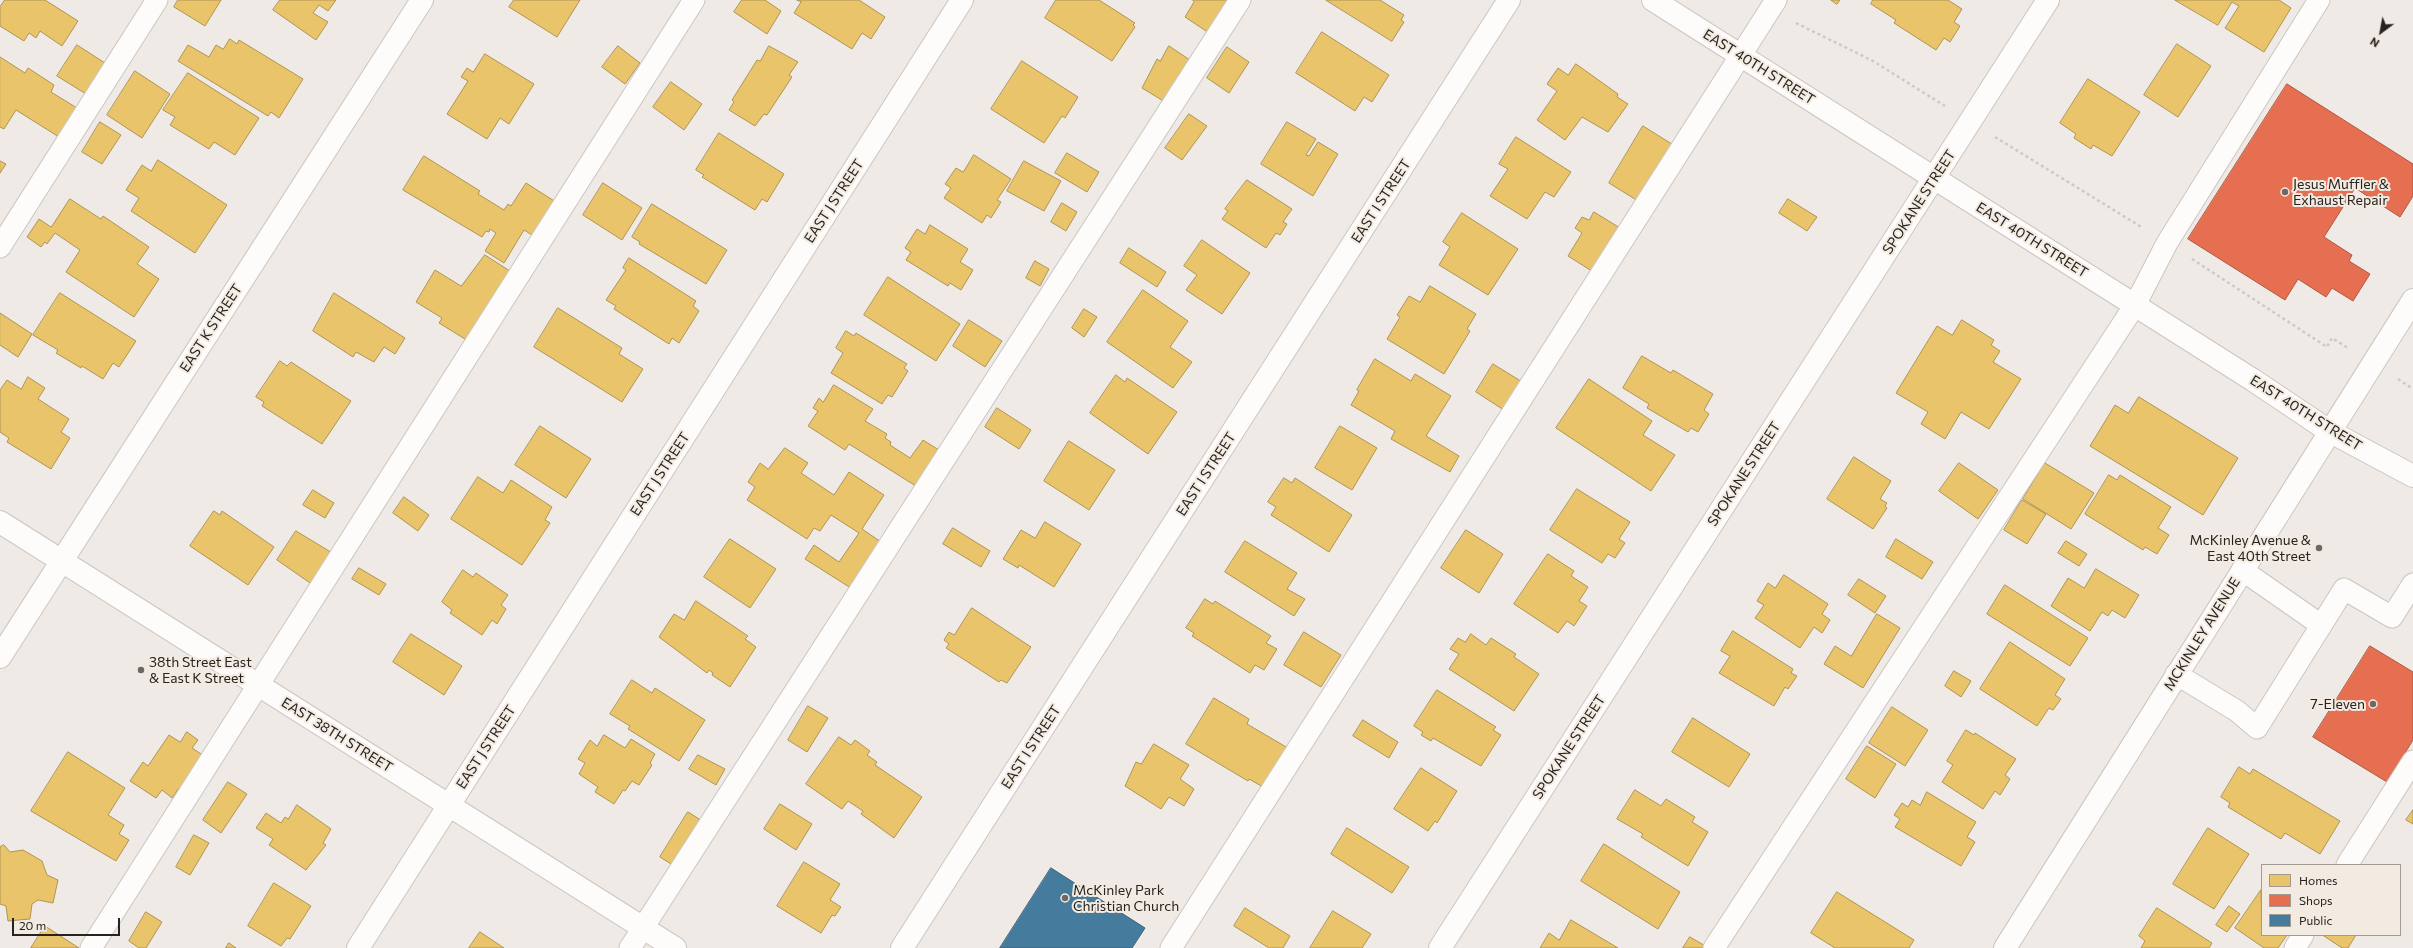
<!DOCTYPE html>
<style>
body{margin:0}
#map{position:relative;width:2413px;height:948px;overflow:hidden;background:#efeae5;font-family:Commissioner,sans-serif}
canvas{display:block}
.legend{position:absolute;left:2261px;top:864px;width:140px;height:72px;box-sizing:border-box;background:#f3ebe1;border:1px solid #a19b94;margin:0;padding:5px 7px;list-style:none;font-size:12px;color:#262320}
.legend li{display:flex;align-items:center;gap:8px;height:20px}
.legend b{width:20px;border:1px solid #a19b94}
.north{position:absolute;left:2361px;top:12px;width:40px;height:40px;-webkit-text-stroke:3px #f3ebe1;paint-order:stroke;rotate:212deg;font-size:11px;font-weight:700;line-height:16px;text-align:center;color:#262320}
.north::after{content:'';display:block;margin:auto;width:14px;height:18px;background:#262320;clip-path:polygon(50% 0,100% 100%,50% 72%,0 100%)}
.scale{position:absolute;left:12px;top:918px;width:108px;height:18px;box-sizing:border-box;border:2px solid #262320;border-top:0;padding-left:5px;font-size:12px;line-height:14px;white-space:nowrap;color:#262320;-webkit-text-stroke:3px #f3ebe1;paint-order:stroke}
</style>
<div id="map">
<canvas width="2413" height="948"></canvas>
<ul class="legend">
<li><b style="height:11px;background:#e9c46a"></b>Homes</li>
<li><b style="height:11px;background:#e76f51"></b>Shops</li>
<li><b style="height:11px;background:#457b9d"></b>Public</li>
</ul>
<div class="north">N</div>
<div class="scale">20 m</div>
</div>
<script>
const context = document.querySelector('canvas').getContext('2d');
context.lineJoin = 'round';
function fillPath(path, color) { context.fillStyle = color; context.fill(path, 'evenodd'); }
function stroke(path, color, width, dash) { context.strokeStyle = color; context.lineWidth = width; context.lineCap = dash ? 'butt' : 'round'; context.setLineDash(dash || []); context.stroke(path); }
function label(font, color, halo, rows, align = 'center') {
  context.font = font + ' Commissioner,sans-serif'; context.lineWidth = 4; context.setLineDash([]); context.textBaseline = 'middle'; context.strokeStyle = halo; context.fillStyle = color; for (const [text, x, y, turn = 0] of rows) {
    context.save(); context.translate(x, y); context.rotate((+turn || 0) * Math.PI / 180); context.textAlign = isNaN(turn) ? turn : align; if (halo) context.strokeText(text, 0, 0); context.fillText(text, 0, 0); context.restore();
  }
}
const homes = new Path2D(`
 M5,0h40l33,21 -16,25 -22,-15 -4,7 -7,-5 -5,8 -24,-15v-19z
 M178,0h43l-16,26 -31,-19z
 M280,0h56l-8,11 -9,-6 -6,8 15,9 -12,18 -43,-30z
 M514,0h66l-23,37 -48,-30z
 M742,0h23l16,11 -14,23 -33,-22z
 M797,0h62l26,17 -14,22 -9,-6 -10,16 -58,-36 7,-11z
 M1056,0h43l36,23 -2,2 2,2 -23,34 -67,-43z
 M1193,0h37l-21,33 -24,-16 9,-15z
 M1326,0h54l24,15 -3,5 3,2 -12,19z
 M1831,0h9l-3,4z
 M1873,0h75l14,9 -8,13 6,4 -10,16 -6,-4 -8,12 -42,-27 2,-3 -25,-16z
 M2175,0h104l12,8 -27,44 -39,-24 14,-22 -7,-4 -14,23z
 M1322,32l67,43 -17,27 -8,-5 -9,14 -59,-38z
 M230,39l7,5 2,-4 64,39 -24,39 -8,-6 -3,4 -90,-55 10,-16 21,12 7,-12 7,4z
 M2177,44l34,22 -33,51 -34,-22z
 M77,45l28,18 -19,31 -29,-18z
 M618,46l22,17 -15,21 -23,-17z
 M769,46l29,16 -9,13 3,2 -25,38 -3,-1 -9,12 -26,-16 5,-8 -2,-2 25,-40 3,1z
 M1169,46l21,14 -25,42 -23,-14 15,-29 3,2z
 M1227,47l22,15 -20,31 -22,-15z
 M485,54l49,30 -25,40 -9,-6 -13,21 -40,-25 21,-33 -7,-4 6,-9 6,4z
 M0,57l25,16 3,-5 26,17 -3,7 26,16 -18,29 -43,-27 -12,19 -4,-2z
 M1022,61l56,36 -13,21 -3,-2 -18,27 -53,-34z
 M1576,64l42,30 -1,3 11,7 -20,28 -26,-15 -17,23 -28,-20 20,-29 -10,-7 11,-16 10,7z
 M135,71l35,23 -28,44 -35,-23z
 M188,73l71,45 -24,37 -21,-13 -5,7 -39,-24 5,-8 -12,-7z
 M2088,79l52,33 -28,44 -19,-11 -2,4 -17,-11 2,-4 -16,-11z
 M671,82l31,22 -18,26 -31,-23z
 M1189,114l18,12 -25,34 -17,-12z
 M100,122l21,13 -19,29 -20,-12z
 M1287,122l29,17 -10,16 3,1 9,-14 20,12 -25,42 -52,-32z
 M1643,126l32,20 -37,55 -29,-18z
 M719,133l65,41 -17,28 -5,-3 -7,11 -53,-33 2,-2 -8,-5z
 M1516,137l55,35 -17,25 -9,-5 -18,27 -37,-23 18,-27 -9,-5z
 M1067,153l32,19 -12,20 -32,-19z
 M974,155l37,24 -14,21 4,2 -10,16 -4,-3 -5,8 -38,-25 7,-10 -6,-4 11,-16 7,4z
 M424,156l56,35 -2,3 26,16 4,-6 3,2 15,-23 33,21 -22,34 -13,-8 -20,33 -19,-12 11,-18 -6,-4 -1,3 -3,-1 -4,6 -79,-47z
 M158,160l69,45 -32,48 -64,-42 8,-13 -13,-8 16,-25 9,6z
 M0,161l6,3 -6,9z
 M1024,161l37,20 -17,30 -37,-20z
 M1247,180l45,29 -9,13 4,2 -7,11 -4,-2 -10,15 -44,-29 6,-8 -3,-2z
 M603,183l39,25 -20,32 -39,-25z
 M70,199l31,20 2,-3 46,31 -12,17 22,15 -25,38 -68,-45 14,-22 -25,-17 -8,11 -2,-2 -4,5 -14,-10 12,-18 12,8z
 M1788,199l29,18 -10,14 -28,-18z
 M1062,203l15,9 -11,19 -15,-9z
 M652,204l75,46 -21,34 -67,-40 1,-2 -8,-5z
 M1594,212l31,19 -27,44 -30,-19 14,-23 -7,-5 7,-11 7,3z
 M1462,213l56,36 -30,46 -49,-30 11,-18 -7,-5z
 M930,225l38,24 -8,13 13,8 -12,20 -11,-7 -2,3 -42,-26 5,-8 -6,-4 12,-19 8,5z
 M1202,240l48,33 -28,41 -36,-24 11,-15 -13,-9z
 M1129,248l37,24 -9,15 -37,-24z
 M485,255l28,18 -40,71 -34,-21 3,-5 -26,-16 19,-32 26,16z
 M629,258l67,43 -3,5 6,5 -20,32 -7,-5 -3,6 -55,-35 2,-3 -10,-6 20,-30 -3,-2z
 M1035,261l14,8 -9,17 -14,-8z
 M888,277l72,47 -24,37 -72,-46z
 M1430,286l46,28 -9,15 3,2 -26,43 -57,-35 13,-22 -3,-2 12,-19 11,6z
 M1143,290l45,31 -18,26 22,15 -19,26 -66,-46z
 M60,293l76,48 -17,26 -6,-4 -10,16 -21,-13 -1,2 -25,-15 2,-3 -25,-15z
 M334,293l71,45 -10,16 -11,-7 -10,15 -18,-10 -3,5 -40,-26z
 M558,308l64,40 -3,6 24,15 -21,33 -88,-55z
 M1084,309l13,8 -13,20 -12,-9z
 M0,313l32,21 -14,23 -18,-12z
 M969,320l33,21 -17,26 -32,-21z
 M1962,320l32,20 -3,5 9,6 -7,11 28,17 -32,50 -28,-17 -16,27 -24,-15 7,-12 -32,-19 41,-67 15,9z
 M846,331l8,5 2,-3 51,31 -3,4 4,3 -16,26 -4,-2 -6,9 -51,-31 12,-20 -7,-5z
 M1642,356l29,17 2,-3 40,24 -9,16 5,4 -11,18 -7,-4 -3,4 -41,-24 2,-4 -26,-16z
 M1375,359l36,22 4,-7 36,22 -25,40 33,20 -9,16 -59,-33 4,-8 -44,-26 8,-14 -2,-1z
 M280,361l7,5 4,-4 60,39 -29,43 -60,-38 2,-4 -8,-5z
 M1493,364l31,19 -17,29 -31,-20z
 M1116,375l9,7 2,-4 50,34 -29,42 -58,-41z
 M28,377l17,11 -7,11 31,20 -8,13 9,6 -19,31 -44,-27 2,-4 -9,-6v-42l7,-10 14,9z
 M1589,379l63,42 -9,14 32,20 -24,36 -95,-63z
 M834,385l39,24 -8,12 22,13 -2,4 6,4 -1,3 20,13 13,-18 19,12 -23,36 -70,-44 -4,6 -37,-24 10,-15 -5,-3 6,-10 4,4z
 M2139,397l99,61 -35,57 -113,-69 25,-41 13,8z
 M997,408l34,22 -12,19 -34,-22z
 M540,426l51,33 -25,39 -51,-33z
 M1340,426l37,22 -25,42 -37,-22z
 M1069,441l46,29 -26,40 -45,-29z
 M785,448l23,15 -7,10 33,22 15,-23 35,23 -22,34 22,15 -30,46 -49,-31 9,-14 25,17 20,-29 -28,-18 -11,16 -6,-3 -7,11 -60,-39 8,-13 -7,-5 12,-19 8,6z
 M1854,457l37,24 -11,18 7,4 -2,3 2,2 -14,21 -46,-30z
 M1959,463l39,27 -20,29 -39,-28z
 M2045,463l49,30 -23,36 -48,-30z
 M2109,475l8,5 3,-5 51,32 -13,21 11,7 -12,19 -12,-7 -2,3 -58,-36z
 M478,477l25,16 8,-13 41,27 -7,13 5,3 -28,42 -71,-46z
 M1284,478l8,5 3,-5 57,37 -23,37 -58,-37 5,-8 -8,-5z
 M1577,489l53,33 -11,17 6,4 -10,15 -7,-4 -6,9 -52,-33z
 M313,490l21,13 -9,15 -22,-13z
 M404,497l25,18 -11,16 -25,-18z
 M2022,500l24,14 -19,30 -23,-14z
 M214,511l6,4 2,-4 52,36 -26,38 -58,-39z
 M1045,522l36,22 -27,43 -35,-22 -1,3 -15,-9 18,-29 14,8z
 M953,528l37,23 -9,16 -38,-23z
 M1466,530l37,24 -24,39 -38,-25z
 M296,531l38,23 -21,31 -36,-25z
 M730,539l46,30 -26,39 -46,-31z
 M1896,539l37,23 -11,17 -36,-22z
 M1245,541l52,32 -10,16 18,10 -11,17 -69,-44z
 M2066,541l21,13 -8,12 -21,-13z
 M1548,554l26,17 -3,5 17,11 -9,14 8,5 -13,20 -7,-5 -9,12 -44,-29z
 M359,568l27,16 -7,11 -27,-16z
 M2096,569l43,26 -14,23 -13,-8 -4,6 -6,-4 -12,19 -39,-25 17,-28 16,10z
 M463,570l10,7 3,-4 32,22 -7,10 5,4 -9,15 -5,-4 -10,15 -32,-22 2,-3 -10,-8z
 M1784,575l44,29 -6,10 8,6 -8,13 -8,-6 -14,21 -45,-30 9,-13 -7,-4 11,-18 7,5z
 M1859,579l27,17 -11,17 -27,-18z
 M2005,585l83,53 -18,28 -83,-52z
 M1205,599l8,5 2,-3 56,35 -5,7 11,6 -13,21 -9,-5 -5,8 -58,-37 2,-3 -8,-5z
 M696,601l52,35 -3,3 11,8 -26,40 -18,-12 1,-2 -4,-3 -2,3 -48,-36 15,-23 10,6z
 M972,608l59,39 -24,36 -6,-3 -2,2 -53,-34 3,-4 -5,-4 5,-8 5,3z
 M1877,614l23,14 -37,60 -39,-24 11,-18 16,10z
 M1733,631l60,38 -2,4 6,3 -9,13 -3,-2 -11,19 -55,-33 11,-17 -9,-5z
 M1304,632l37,23 -20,32 -37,-22z
 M411,634l51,32 -18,29 -51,-33z
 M1471,634l15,11 5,-7 25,16 -2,3 25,17 -25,37 -65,-42 10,-15 -9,-5 8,-11 7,4z
 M2010,642l55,37 -10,16 6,4 -8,11 -4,-2 -12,18 -57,-37z
 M1954,671l17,10 -10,16 -16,-11z
 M632,680l20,13 3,-5 50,32 -26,41 -51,-32 2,-3 -20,-12z
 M1437,690l59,37 -3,3 8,5 -20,31 -48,-28 -2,3 -10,-6 2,-3 -9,-6z
 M1214,698l35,21 -2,5 46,27 -23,40 -21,-12 -1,2 -62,-37z
 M808,706l20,12 -21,34 -19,-12z
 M1892,707l36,23 -23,36 -36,-23z
 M1693,718l57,36 -21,33 -57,-35z
 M1363,720l35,22 -9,16 -36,-22z
 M1966,730l8,5 1,-2 41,26 -11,16 5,4 -10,16 -5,-4 -12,18 -41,-27 11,-17 -6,-4z
 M187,732l11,8 -6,8 12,8 -23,35 -3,-2 -6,9 -10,-8 -6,8 -26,-17 13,-19 5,4 21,-31 11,7z
 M604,735l21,13 6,-9 24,15 -5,9 2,2 -13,20 -7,-4 -7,10 -2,-1 -9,14 -19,-12 3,-5 -19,-13 6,-11 -7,-4 12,-19 7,6z
 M839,737l12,8 4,-5 15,11 -3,4 10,7 -2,3 47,32 -28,41 -33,-24 2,-3 -15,-10 -6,8 -36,-25z
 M1154,744l35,21 -9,14 14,10 -10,17 -15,-9 -8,12 -36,-23 11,-24 5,2z
 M1867,746l29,18 -21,34 -29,-19z
 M68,752l57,36 -17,27 16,10 -5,9 10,6 -13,21 -85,-50z
 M698,755l27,14 -9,16 -27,-16z
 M2239,767l11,7 3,-5 87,52 -20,33 -35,-21 -4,6 -53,-32 2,-4 -9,-6z
 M1421,768l36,23 -20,32 -2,-2 -7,10 -34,-22z
 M228,782l19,12 -26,39 -18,-13z
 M1635,790l26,16 5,-7 29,18 -3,5 16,10 -20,34 -47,-29 2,-3 -26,-15z
 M1927,792l49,30 -9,15 8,5 -14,24 -66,-39 5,-8 -6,-4 8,-12 6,4 4,-7 8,5z
 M780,804l32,20 -16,26 -32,-21z
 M297,805l34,24 -8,14 3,2 -20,25 -37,-25 4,-6 -17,-11 10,-15 15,10 4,-6 3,2z
 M2413,810v14l-7,-4z
 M688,812l19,12 -28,45 -19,-12z
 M1347,828l62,39 -17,26 -61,-39z
 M2208,828l41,26 -35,55 -41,-25z
 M194,835l15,8 -19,32 -14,-8z
 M1604,844l76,48 -22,37 -77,-48z
 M4,845l6,7 13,-2 19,11 5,14 11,5 -5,23 -15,-3 -6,4 -2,15 -22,2 -2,-15 -6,-2v-57z
 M804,862l36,22 -10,16 11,7 -6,9 -3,-1 -11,18 -44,-27z
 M274,883l37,23 -21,33 -3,-1 -6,8 -33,-20z
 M2261,890l1,45h25l-9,13h-14l-29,-20z
 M1837,892l77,48 -5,8h-74l-24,-15z
 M2229,906l11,8 -13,18 -11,-7z
 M1245,908l45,28 -7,12h-14l-35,-22z
 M2157,908l55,35 -3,5h-68l4,-7 -6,-5z
 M1333,911l38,23 -9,14h-52z
 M146,912l16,10 -16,26h-7l-10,-7z
 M1571,920l47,28h-78l9,-15 10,7z
 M45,926l34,22h-48z
 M480,932l24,16h-35z
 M2325,935h31l-8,13h-6l-18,-12z
 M1690,937l17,10 -1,1h-23z
 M229,943l7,5h-10z`);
const shops = new Path2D(`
 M2287,84l126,80v32l-13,21 -45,-29 -31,49 28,18 -3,6 21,13 -17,27 -21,-13 -6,9 -28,-18 -13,21 -97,-61z
 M2370,646l43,26v68l-26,42 -74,-45z`);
const public = new Path2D(`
 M1051,868l94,60 -13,20h-132z`);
const path = new Path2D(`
 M1796,23l77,38 72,45
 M1995,137l148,91
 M2192,259l135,88 5,-9 16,10
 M2398,379l15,10`);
const lane = new Path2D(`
 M0,247l157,-247
 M2242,570l79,55
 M2176,674l61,37 20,17 87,-139 48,28 21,-33
 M2347,865l66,-104
 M91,948l603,-948
 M630,948l610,-948
 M1171,948l605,-948
 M1714,948l421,-643 32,-62 152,-243
 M2295,948l8,-13`);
const street = new Path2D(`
 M1653,0l600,380 76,51 84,45
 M0,657l422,-657
 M358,948l604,-948
 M902,948l607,-948
 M1440,948l608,-948`);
const secondary = new Path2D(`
 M0,522l675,426
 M2005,948l408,-648`);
const markers = [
 [2285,192,4,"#6c6965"],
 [2319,548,4,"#6c6965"],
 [141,670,4,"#6c6965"],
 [2373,704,4,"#6c6965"],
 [1065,898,4,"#6c6965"]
];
const streetNames = [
 ["EAST 40TH STREET",1759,67,32],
 ["EAST J STREET",834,201,-57],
 ["EAST I STREET",1381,201,-57],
 ["SPOKANE STREET",1919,202,-57],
 ["EAST 40TH STREET",2032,240,32],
 ["EAST K STREET",211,328,-57],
 ["EAST 40TH STREET",2306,413,32],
 ["EAST J STREET",660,474,-57],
 ["EAST I STREET",1206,474,-57],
 ["SPOKANE STREET",1744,474,-57],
 ["MCKINLEY AVENUE",2202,634,-58],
 ["EAST 38TH STREET",337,735,32],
 ["EAST J STREET",486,747,-57],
 ["EAST I STREET",1031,747,-57],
 ["SPOKANE STREET",1569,747,-57]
];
const poiNames = [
 ["Jesus Muffler &",2293,184],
 ["Exhaust Repair",2293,200],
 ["McKinley Avenue &",2311,540,"right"],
 ["East 40th Street",2311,556,"right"],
 ["38th Street East",149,662],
 ["& East K Street",149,678],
 ["7-Eleven",2365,704,"right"],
 ["McKinley Park",1073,890],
 ["Christian Church",1073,906]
];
fillPath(homes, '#e9c46a');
stroke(homes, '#ae9454', 1);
fillPath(shops, '#e76f51');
stroke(shops, '#ad5842', 1);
fillPath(public, '#457b9d');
stroke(public, '#3c6178', 1);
stroke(lane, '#cac6c2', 23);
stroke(street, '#cac6c2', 24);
stroke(secondary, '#cac6c2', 24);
stroke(path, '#cccac8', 2.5, [3, 3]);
stroke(lane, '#fdfcfb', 21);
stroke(street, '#fdfcfb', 22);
stroke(secondary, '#fdfcfb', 22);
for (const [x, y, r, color] of markers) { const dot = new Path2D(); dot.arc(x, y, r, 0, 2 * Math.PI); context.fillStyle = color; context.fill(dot); stroke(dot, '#f3ebe1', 1.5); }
label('14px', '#262320', '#f3ebe1', streetNames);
label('14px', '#262320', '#f3ebe1', poiNames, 'left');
</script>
